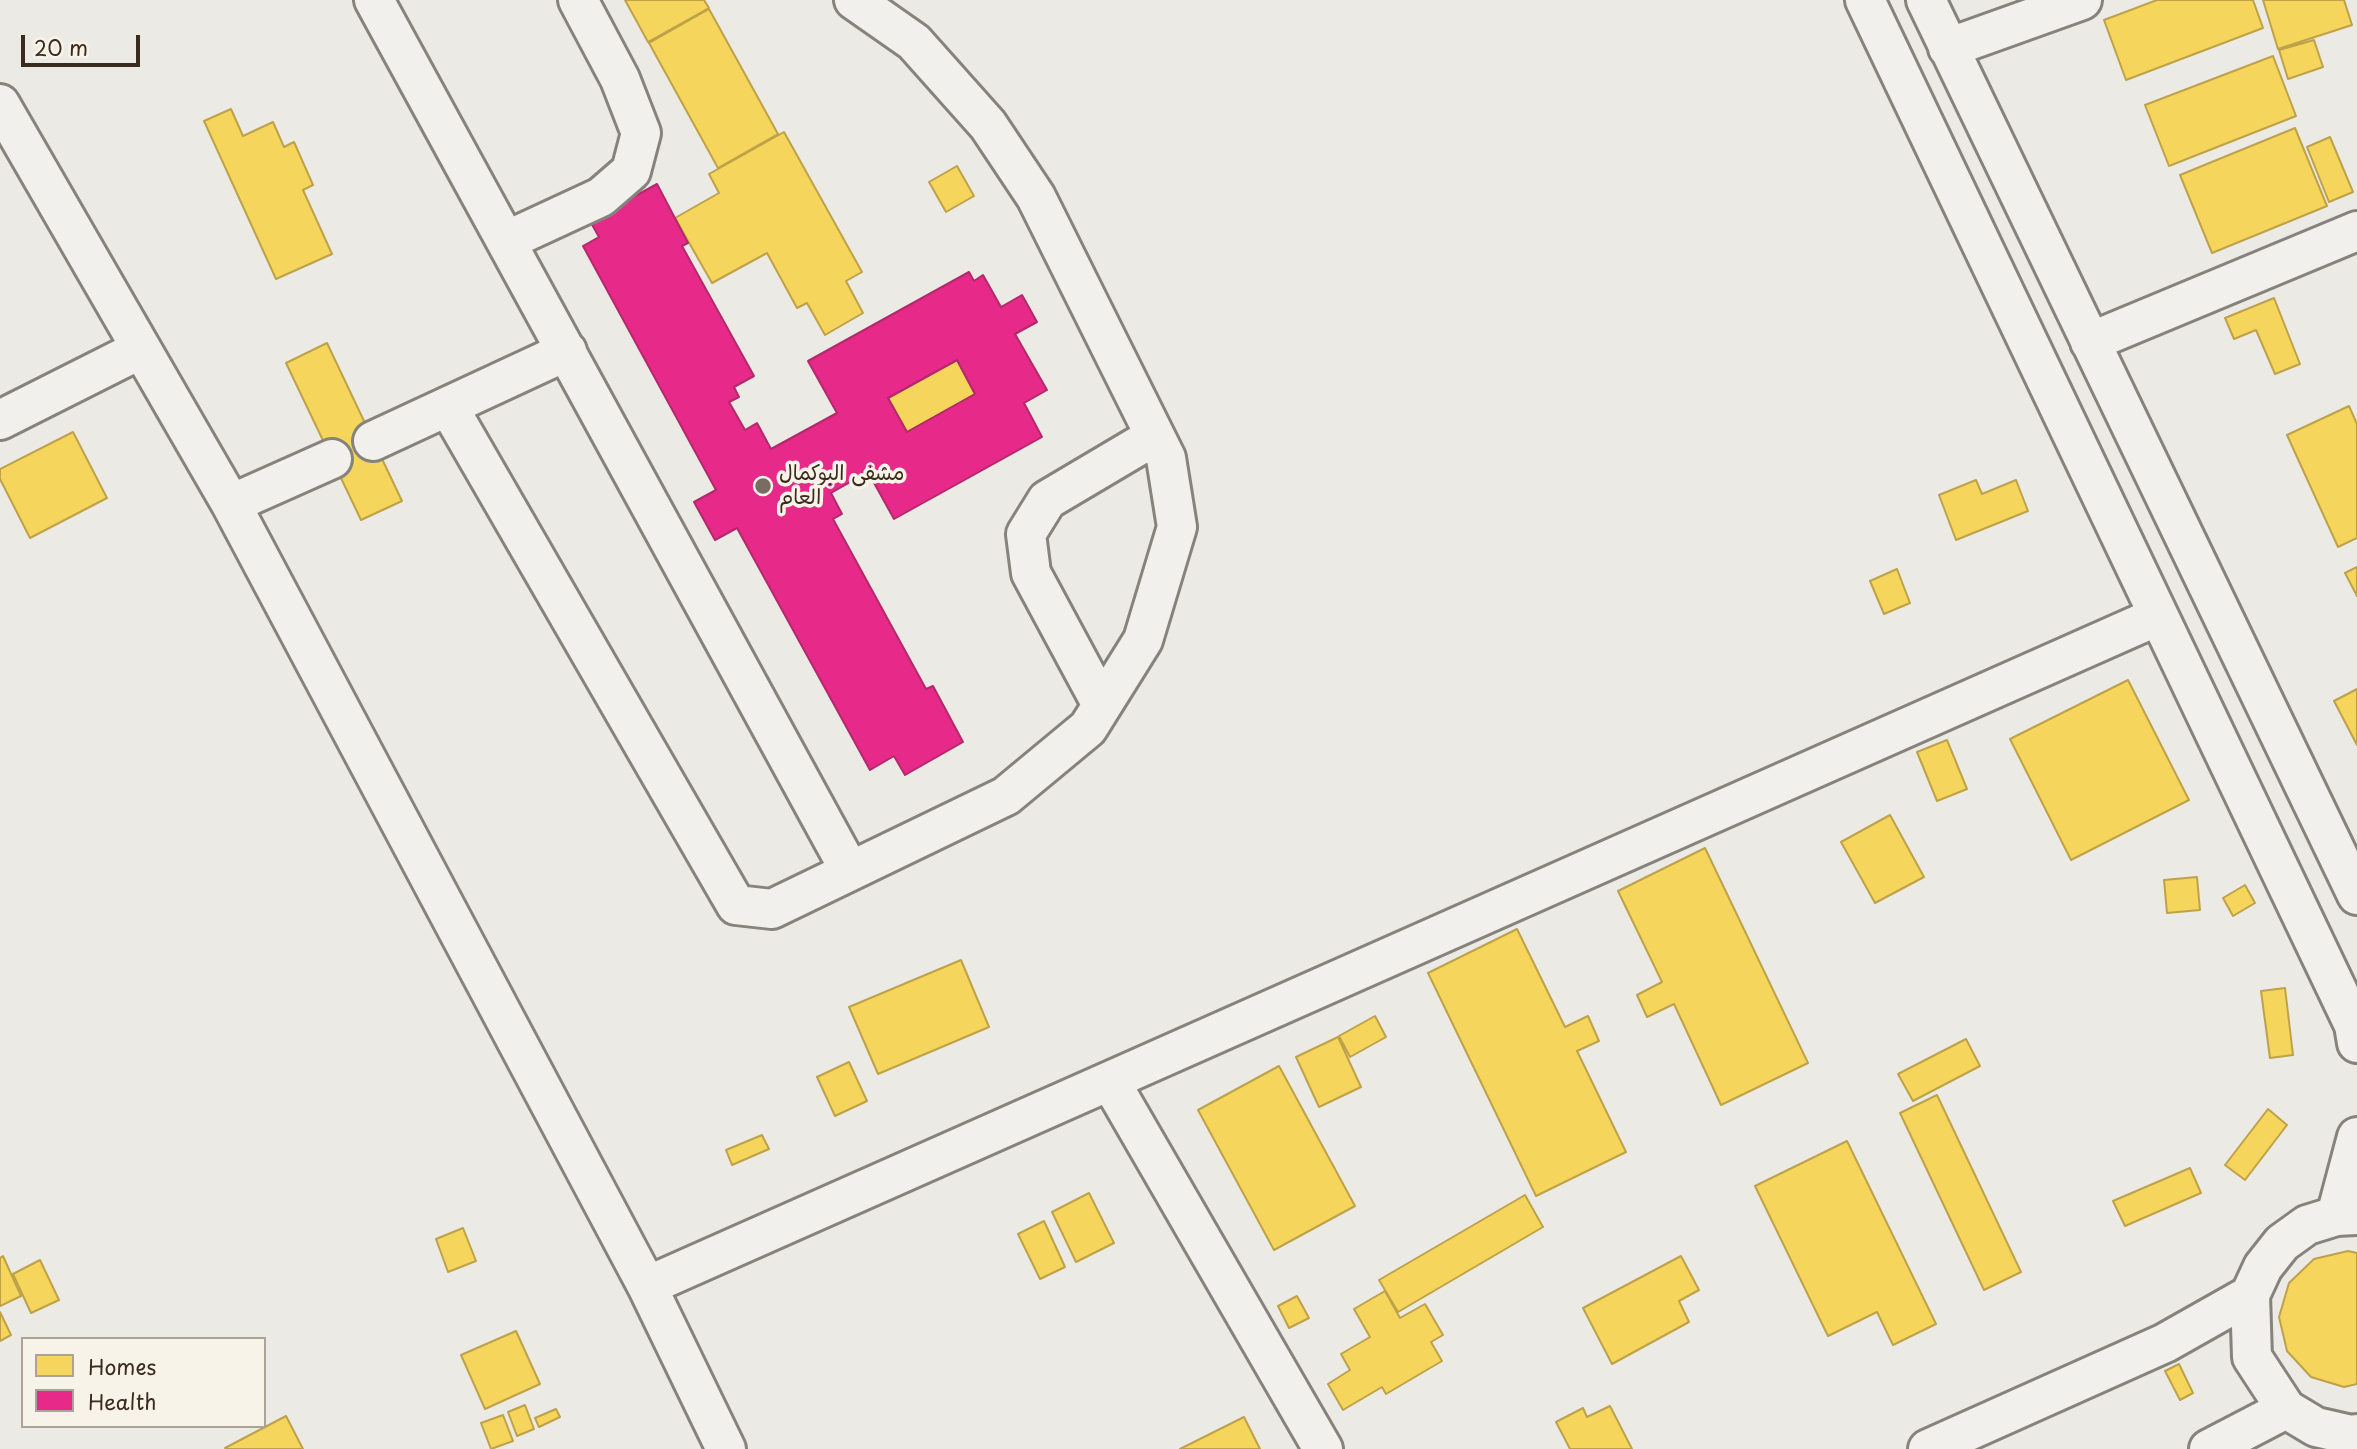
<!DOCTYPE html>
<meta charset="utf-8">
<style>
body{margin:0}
#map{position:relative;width:2357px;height:1449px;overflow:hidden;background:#eceae4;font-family:"Playpen Sans",sans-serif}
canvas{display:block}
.legend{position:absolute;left:21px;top:1337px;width:245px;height:91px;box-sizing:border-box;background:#f7f3e8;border:2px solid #aca397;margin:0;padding:9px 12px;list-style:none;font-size:21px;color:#3b2a1e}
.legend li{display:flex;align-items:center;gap:14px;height:35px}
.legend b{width:35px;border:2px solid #aca397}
.scale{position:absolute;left:21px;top:35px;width:119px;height:32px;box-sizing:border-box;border:4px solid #3b2a1e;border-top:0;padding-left:9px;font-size:21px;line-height:24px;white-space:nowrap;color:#3b2a1e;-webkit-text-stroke:5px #f7f3e8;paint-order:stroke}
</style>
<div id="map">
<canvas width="2357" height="1449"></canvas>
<ul class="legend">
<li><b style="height:19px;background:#f6d55c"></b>Homes</li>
<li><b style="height:19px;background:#e7298a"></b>Health</li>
</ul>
<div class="scale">20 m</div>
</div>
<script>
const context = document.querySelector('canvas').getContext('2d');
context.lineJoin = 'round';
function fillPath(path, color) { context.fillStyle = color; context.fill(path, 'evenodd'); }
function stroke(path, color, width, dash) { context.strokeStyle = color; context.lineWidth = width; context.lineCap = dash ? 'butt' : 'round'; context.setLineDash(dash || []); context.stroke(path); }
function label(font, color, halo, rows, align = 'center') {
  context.font = font + ' "Playpen Sans","Playpen Sans Arabic",sans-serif'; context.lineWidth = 7; context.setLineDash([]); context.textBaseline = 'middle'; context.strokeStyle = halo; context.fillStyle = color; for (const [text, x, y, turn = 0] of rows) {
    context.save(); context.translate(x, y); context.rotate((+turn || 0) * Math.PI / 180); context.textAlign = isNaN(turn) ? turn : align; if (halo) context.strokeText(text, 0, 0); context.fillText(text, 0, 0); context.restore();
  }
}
const homes = new Path2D(`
 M625,0h79l5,8 -61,34z
 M2157,0h96l10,28 -137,52 -22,-60z
 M2263,0h81l8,25 -74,24z
 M709,9l69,125 -60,34 -69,-125z
 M2314,40l9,27 -35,12 -9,-29z
 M2273,56l23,60 -127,50 -24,-61z
 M231,109l12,27 30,-14 11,25 10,-5 19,43 -10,5 29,64 -56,25 -72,-158z
 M2295,128l32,78 -115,47 -32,-78z
 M784,132l78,140 -16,9 17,32 -38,22 -18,-32 -10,5 -30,-55 -55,30 -37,-65 44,-25 -10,-19z
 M2330,137l23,55 -24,10 -22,-55z
 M957,166l17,30 -28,16 -17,-30z
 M2274,298l26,66 -25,10 -19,-44 -22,9 -9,-21z
 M327,343l75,158 -41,19 -75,-157z
 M957,360l18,34 -68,38 -19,-34z
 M2349,406l8,18v114l-19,9 -51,-112z
 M73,432l34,66 -77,40 -30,-59v-10z
 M1976,480l6,14 34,-14 12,31 -72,29 -17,-45z
 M2357,567v29l-12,-23z
 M1897,569l13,34 -26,11 -14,-33z
 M2128,680l61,120 -118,60 -61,-121z
 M2357,689v56l-23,-44z
 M1947,740l20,49 -30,12 -20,-49z
 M1890,815l34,62 -49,26 -34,-61z
 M1705,848l103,215 -87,42 -47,-101 -27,13 -10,-22 25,-13 -44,-91z
 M2197,877l3,33 -33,3 -3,-33z
 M2245,885l10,18 -22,13 -10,-18z
 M1517,929l48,98 23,-11 11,25 -22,10 49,101 -90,44 -108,-223z
 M961,960l28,67 -111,47 -29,-67z
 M2285,988l8,67 -23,3 -9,-67z
 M1375,1016l11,21 -36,20 -11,-21z
 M1338,1037l23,50 -42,20 -23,-50z
 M1966,1039l14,27 -67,35 -15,-27z
 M849,1062l18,39 -32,15 -18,-39z
 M1279,1066l76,140 -81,44 -76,-140z
 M1937,1095l84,177 -37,18 -84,-177z
 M2268,1109l19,16 -42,55 -20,-15z
 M762,1135l7,14 -37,16 -6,-15z
 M1847,1141l89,183 -43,21 -16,-33 -49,24 -73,-150z
 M2190,1168l11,25 -76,33 -12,-25z
 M1089,1193l25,50 -38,19 -24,-50z
 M1525,1195l18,32 -145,85 -19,-32z
 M1044,1221l21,46 -25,12 -22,-45z
 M463,1228l13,33 -28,11 -12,-33z
 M2348,1251l9,2v131l-13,3 -33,-10 -24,-26 -8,-34 10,-34 25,-24z
 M3,1256l18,40 -21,10v-48z
 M1681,1256l18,34 -20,11 10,21 -77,42 -29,-56z
 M40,1260l19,40 -28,13 -18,-39z
 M1385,1291l15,27 25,-14 18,31 -12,7 11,19 -56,33 -4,-7 -39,23 -15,-26 22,-14 -9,-16 29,-17 -16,-28z
 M1297,1296l12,22 -20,10 -11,-22z
 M0,1312l11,23 -11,6z
 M516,1331l24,53 -55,25 -24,-54z
 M2179,1364l14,29 -13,7 -15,-29z
 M525,1405l9,24 -17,7 -9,-24z
 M1610,1406l22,43h-62l-14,-27 27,-14 4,9z
 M556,1409l4,8 -21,10 -4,-9z
 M503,1415l10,26 -22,8 -10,-26z
 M286,1416l17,33h-77l-1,-1z
 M1244,1417l16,32h-80z`);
const health = new Path2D(`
 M657,184l31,59 -6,3 72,130 -20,11 5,10 -10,5 16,28 12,-7 14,26 66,-36 -29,-52 161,-89 5,9 9,-6 18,32 21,-12 15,27 -22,12 32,56 -23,13 18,34 -148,82 -26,-47 -37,21 11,21 -9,5 93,170 7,-3 30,56 -58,33 -11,-19 -24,14 -133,-242 -22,12 -21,-38 22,-12 -133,-244 16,-9 -9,-16zM957,360l18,34 -68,38 -19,-34z`);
const minor = new Path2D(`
 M374,0l476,871
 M1865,0l489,1025 3,18
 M1926,0l431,895
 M1948,48l134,-48
 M0,104l231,400 416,782 79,163
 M506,241l95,-44 30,-26 10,-38 -21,-54 -42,-79
 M2090,342l267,-111
 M449,408l287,497 36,4 234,-113 82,-68 55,-88 34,-113 -11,-69 -130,-261 -48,-72 -74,-83 -60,-42
 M0,420l141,-71
 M373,441l194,-90
 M231,504l101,-45
 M1102,705l-71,-132 -5,-39 21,-34 108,-64
 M1110,1081l213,368
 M2336,1216l21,-79
 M647,1286l1511,-670`);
const highway = new Path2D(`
 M2357,1215l-21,1 -29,9 -25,18 -19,24 -13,28 2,62 34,52 30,18 35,8 6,-1
 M1928,1449l237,-106 85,-48
 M2209,1449l77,-40`);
const markers = [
 [763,486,9,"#796d63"]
];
const poiNames = [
 ["مشفى البوكمال",779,474],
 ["العام",779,498]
];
fillPath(homes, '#f6d55c');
stroke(homes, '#bea249', 2);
fillPath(health, '#e7298a');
stroke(health, '#b3296a', 2);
stroke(minor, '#86827c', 44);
stroke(highway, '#86827c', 44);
stroke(minor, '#f1f0ec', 38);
stroke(highway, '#f1f0ec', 38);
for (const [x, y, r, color] of markers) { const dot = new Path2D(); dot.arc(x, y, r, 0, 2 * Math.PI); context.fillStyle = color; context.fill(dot); stroke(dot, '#f7f3e8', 2.5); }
label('21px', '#3b2a1e', '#f7f3e8', poiNames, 'left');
</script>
